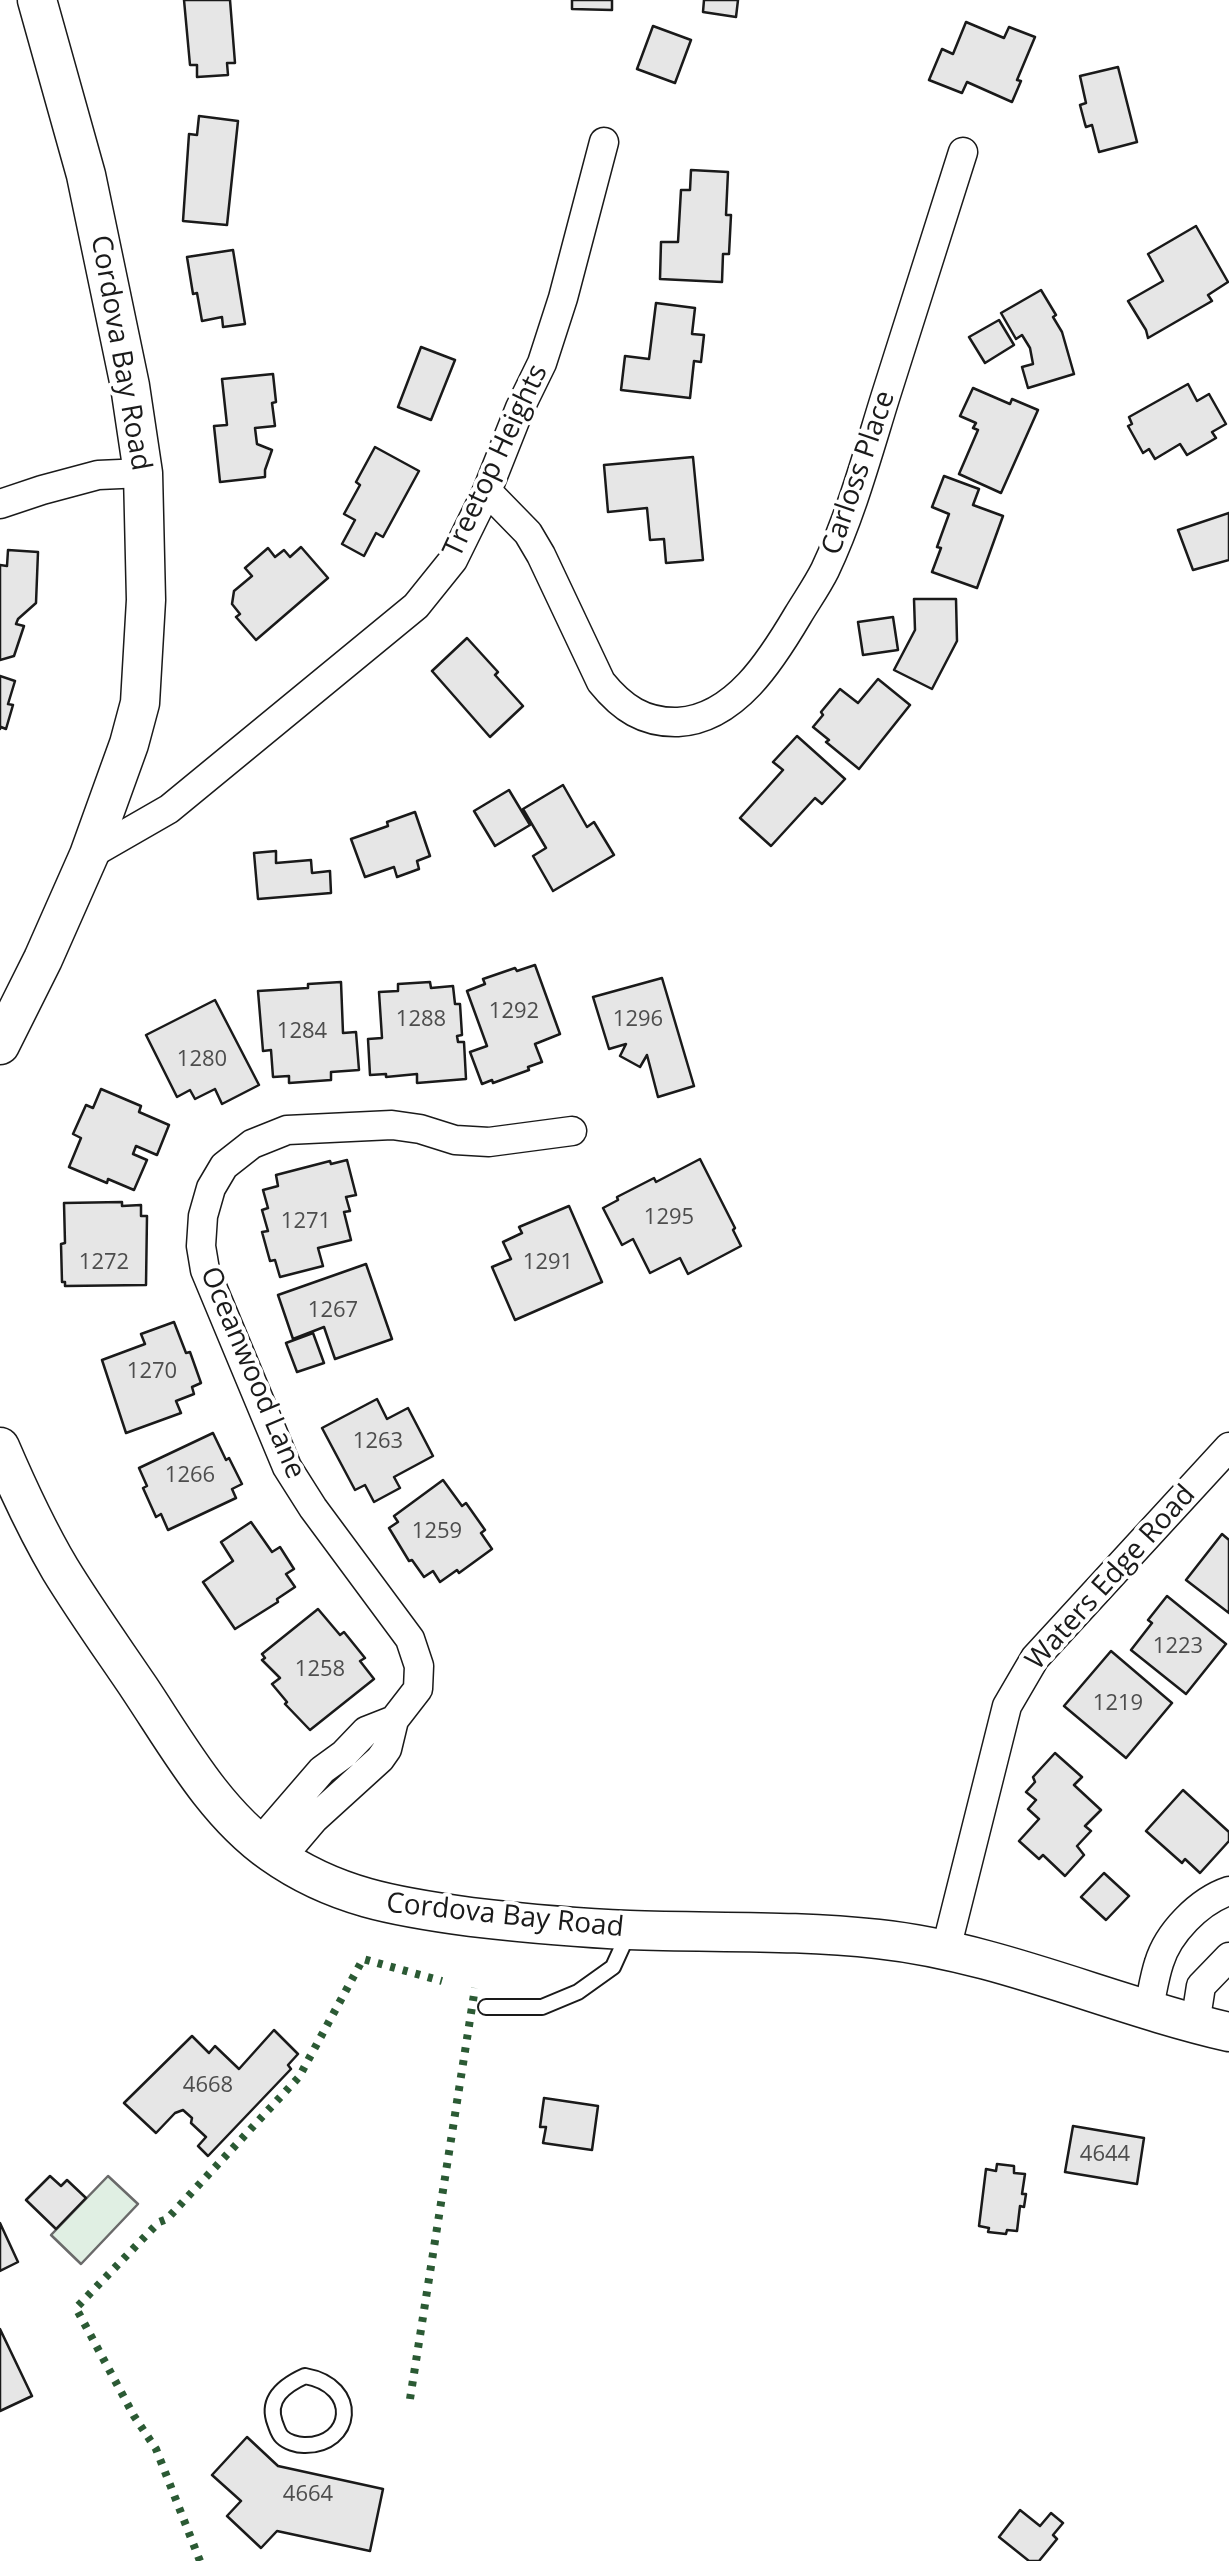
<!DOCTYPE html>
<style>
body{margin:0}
canvas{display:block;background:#fff}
</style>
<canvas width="1229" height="2561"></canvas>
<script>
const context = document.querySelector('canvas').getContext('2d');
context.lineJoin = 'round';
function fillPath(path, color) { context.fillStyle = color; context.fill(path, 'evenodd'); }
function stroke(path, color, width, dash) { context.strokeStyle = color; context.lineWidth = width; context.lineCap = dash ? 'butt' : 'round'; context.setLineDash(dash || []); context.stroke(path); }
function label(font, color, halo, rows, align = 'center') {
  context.font = font + ' "Open Sans",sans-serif'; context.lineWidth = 8; context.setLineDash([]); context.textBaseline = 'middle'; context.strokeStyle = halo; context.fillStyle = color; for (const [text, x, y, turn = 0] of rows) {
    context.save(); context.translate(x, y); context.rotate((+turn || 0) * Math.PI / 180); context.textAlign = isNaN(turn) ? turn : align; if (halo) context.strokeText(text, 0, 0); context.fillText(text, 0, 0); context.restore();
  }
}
const green = new Path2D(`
 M108,2176l30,28 -57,60 -30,-29z`);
const building = new Path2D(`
 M184,0h46l5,63h-8l1,12 -31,2v-12h-7z
 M572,0h40v10l-40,-1z
 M704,0h34l-2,17 -33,-5z
 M966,22l38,16 5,-11 26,10 -18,43 4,1 -9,21 -45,-20 -5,11 -33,-13 13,-31 11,5z
 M653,26l38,14 -16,43 -38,-14z
 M1118,67l19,75 -38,10 -7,-27 -6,2 -1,-3 -5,-19 6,-2 -6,-27z
 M199,116l39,5 -11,104 -44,-4 6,-87 8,1z
 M691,170l37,2 -2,43h5l-2,39h-6l-1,28 -62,-3 1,-37h17l3,-52h9z
 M1196,226l32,56 -20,13 4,6 -64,37 -2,-8 -18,-29 35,-20 -15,-27z
 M233,250l12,74 -22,3 -1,-10 -20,4 -5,-28 -4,1 -6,-37z
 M1041,290l15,25 -3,2 9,15 12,42 -46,14 -6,-21 11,-3 -3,-16 -8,-13 -6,4 -15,-26z
 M656,303l39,5 -3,26 12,1 -3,27 -7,-1 -4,37 -69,-8 4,-34 24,3z
 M999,320l15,25 -29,18 -16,-26z
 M421,347l34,13 -24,60 -33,-13z
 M273,374l3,28 -4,1 3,23 -20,2 2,16 15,6 -7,20v7l-45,5 -6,-56 13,-1 -5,-46z
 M1188,384l9,17 12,-7 17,30 -14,8 4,6 -29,17 -7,-11 -25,15 -6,-10 -6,4 -15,-27 4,-2 -3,-7z
 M973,388l37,16 2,-5 26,11 -37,83 -42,-19 19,-44 -5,-2 3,-5 -16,-7z
 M375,447l44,24 -36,66 -7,-4 -12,23 -22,-12 13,-24 -11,-6 16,-29 -4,-3z
 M693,457l10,103 -37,3 -2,-24 -14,1 -3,-32 -39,4 -4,-47z
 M944,476l35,13 -6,16 30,11 -26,72 -45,-16 9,-24 -4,-1 12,-33 -17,-7z
 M1229,513v47l-36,10 -15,-40z
 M301,547l27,31 -72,62 -20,-23 4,-3 -8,-10 2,-13 18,-15 -7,-8 23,-20 7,9 9,-7 6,7z
 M8,550l30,2 -2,51 -18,16 -2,5 8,2 -10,30 -14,4v-95l7,1z
 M914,599h42l1,42 -25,48 -38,-19 21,-40z
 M893,617l5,33 -35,5 -5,-33z
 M467,638l31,34 -3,3 28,31 -33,31 -58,-66z
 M0,676l15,5 -7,23 5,1 -7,24 -5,-2 -1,2z
 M878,679l32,26 -51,64 -33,-27 3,-2 -16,-13 10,-12 -2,-3 19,-23 18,14z
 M797,736l48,43 -23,25 -7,-6 -44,48 -31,-28 43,-48 -10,-8z
 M563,785l24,42 7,-5 20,33 -61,36 -20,-35 13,-8 -23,-39z
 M509,790l21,35 -35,21 -21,-35z
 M415,812l15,44 -13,5 2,8 -22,8 -3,-10 -29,10 -14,-38 37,-13 -1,-4z
 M276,851v12l35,-3 1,13 18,-2 1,22 -73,6 -4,-46z
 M535,965l25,69 -25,10 7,18 -14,5 1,3 -36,13 -1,-3 -10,4 -12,-32 17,-6 -20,-55 18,-7 -2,-5 32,-11 2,3z
 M662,978l32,108 -36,11 -11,-42 -7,12 -20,-11 6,-12 -17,5 -16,-52z
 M341,982l2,51 13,-1 3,38 -28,2v8l-42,3v-7l-16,1 -2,-27 -8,1 -5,-60 50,-3v-4z
 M430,982l1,6 22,-2 2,18h5l2,31 -5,1 1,6h6l2,37 -49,4v-9l-31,3v-3l-16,1 -2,-36 14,-1 -3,-46 19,-1v-7z
 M215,1000l44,85 -37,19 -7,-15 -20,10 -5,-9 -13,7 -31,-62z
 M101,1089l40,17 -2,6 30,13 -12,30 -21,-9 -3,8 14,6 -13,30 -26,-11 -1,4 -38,-16 12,-29 -8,-4 13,-29 7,3z
 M700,1159l35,69 -2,2 8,16 -53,28 -8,-16 -30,15 -17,-34 -11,6 -19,-37 15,-8 -1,-3 37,-19 2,4z
 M347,1160l9,35 -10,2 4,14 -6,1 7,28 -33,8 5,18 -43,11 -5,-17 -5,1 -8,-29 6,-1 -6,-21 6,-2 -5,-18 15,-4 -2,-11 54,-14 1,3z
 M122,1202v4l19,-1v11h6l-1,69 -81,1v-4h-3l-1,-38 4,-1 -1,-40z
 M569,1206l33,76 -87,38 -23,-53 19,-8 -8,-17 19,-9 -3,-6z
 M366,1264l26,75 -57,20 -11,-32 -31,12 -15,-44z
 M174,1322l12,31 4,-1 11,31 -9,4 2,7 -18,7 5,12 -55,20 -24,-73 43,-16 -4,-10z
 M313,1333l11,30 -27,9 -11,-29z
 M377,1399l10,20 21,-11 25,48 -39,21 6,11 -26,14 -9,-17 -10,5 -33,-62z
 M213,1433l13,27 3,-2 13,26 -10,5 4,9 -68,32 -7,-16 -5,3 -13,-29 4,-2 -8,-18z
 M443,1480l19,26 4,-3 19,27 -4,3 11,16 -33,24 -2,-3 -17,12 -7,-11 -9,6 -12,-17 -3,1 -20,-33 9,-6 -4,-6z
 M251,1522l21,30 8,-5 14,22 -8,5 9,13 -18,12 1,3 -43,27 -32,-47 30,-21 -12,-19z
 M1222,1534l7,6v73l-43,-33z
 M1167,1596l59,48 -40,50 -55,-44 21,-27 -4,-3z
 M318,1609l22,26 4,-3 21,26 -5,3 14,18 -64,51 -25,-26 2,-2 -15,-18 8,-6 -18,-18 3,-2 -3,-4z
 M1111,1651l61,52 -46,55 -62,-52z
 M1055,1753l27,24 -8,8 27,25 -16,16 6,5 -14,15 7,9 -19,21 -22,-21 -4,4 -20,-18 20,-22 -11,-10 8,-9 -10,-8 9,-10 -2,-5z
 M1183,1790l46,42v9l-29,32 -15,-14 -3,4 -36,-32z
 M1104,1873l25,23 -23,24 -25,-23z
 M274,2030l24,24 -10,11 3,4 -83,87 -10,-10 8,-9 -15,-14 1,-5 -9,-8 -8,3 -19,20 -32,-30 68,-67 17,17 6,-7 24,23z
 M544,2098l54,8 -6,44 -49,-7 3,-16h-6z
 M1073,2126l71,12 -7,46 -72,-12z
 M997,2164l17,2v7l11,1 -3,20h4l-2,13 -4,-1 -3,25 -10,-1 -1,4 -18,-2 1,-4 -10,-2 7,-57 10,2z
 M50,2176l11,10 6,-6 19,18 -30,31 -30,-29z
 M0,2223l18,39 -18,9z
 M0,2329l32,67 -32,15z
 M247,2437l31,29 105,23 -13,62 -93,-20 -16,17 -34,-32 14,-15 -29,-26z
 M1020,2510l20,16 11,-13 12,10 -10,12 4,4 -18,22h-10l-30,-24z`);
const lane = new Path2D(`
 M486,2007h56l36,-15 35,-25 15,-33
 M305,2376c56,10 48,70 -1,69 -7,0 -17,-3 -22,-8 -4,-4 -5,-9 -7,-14 -9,-24 10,-38 30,-47z`);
const street = new Path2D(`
 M487,491l41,42 13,22 60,127c21,26 43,41 77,40 57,-3 94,-63 120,-107 9,-15 19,-29 27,-45 26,-55 42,-114 60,-172 26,-82 52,-164 78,-246
 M0,504l42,-14 56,-15 45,-2
 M89,855l80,-46 247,-203 37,-46 34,-69 33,-83 22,-45 21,-65 41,-156
 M259,1843l63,-73 22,-16 22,-23 28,-11
 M280,1859l34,-40 66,-60 7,-10 7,-29 24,-31 1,-23 -9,-27 -97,-131 -26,-41 -82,-197 -4,-24 2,-30 8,-28 13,-22 28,-22 35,-14 105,-5 28,4 35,11 34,2 83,-11
 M946,1949l61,-243 28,-48 194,-211
 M1148,2010c4,-15 6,-32 11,-47 9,-30 40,-62 70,-72
 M1195,2024l6,-38 28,-29`);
const secondary = new Path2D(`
 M0,1045l43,-86 46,-104 40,-111 11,-41 6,-103 -3,-127 -13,-87 -44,-211 -49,-175
 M0,1447c18,42 37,83 60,122 25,41 53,80 80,120 38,57 75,124 132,164 62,44 125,54 199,64 52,6 105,11 158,13 83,3 166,0 249,9 121,13 233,66 351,93`);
const hedge = new Path2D(`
 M410,2399l65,-411
 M200,2561l-44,-112 -22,-33 -58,-108 83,-86 8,-3 132,-142 64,-118 79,22`);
const numberNames = [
 ["1292",514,1012],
 ["1288",421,1020],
 ["1296",638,1020],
 ["1284",302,1032],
 ["1280",202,1060],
 ["1295",669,1218],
 ["1271",306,1222],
 ["1272",104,1263],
 ["1291",548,1263],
 ["1267",333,1311],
 ["1270",152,1372],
 ["1263",378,1442],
 ["1266",190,1476],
 ["1259",437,1532],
 ["1223",1178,1647],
 ["1258",320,1670],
 ["1219",1118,1704],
 ["4668",208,2086],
 ["4644",1105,2155],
 ["4664",308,2495]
];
const streetNames = [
 ["Cordova Bay Road",120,353,80],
 ["Treetop Heights",496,461,-65],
 ["Carloss Place",859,473,-71],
 ["Oceanwood Lane",252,1373,67],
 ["Waters Edge Road",1111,1578,-48],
 ["Cordova Bay Road",505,1916,6]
];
fillPath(green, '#e0efe3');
stroke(green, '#6a6a6a', 2.5);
fillPath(building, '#e6e6e6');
stroke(building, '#1a1a1a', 2.5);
stroke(lane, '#1a1a1a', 18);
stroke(street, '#1a1a1a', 31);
stroke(secondary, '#1a1a1a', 41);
stroke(lane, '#fff', 14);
stroke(street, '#fff', 28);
stroke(secondary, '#fff', 38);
stroke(hedge, '#2b5a34', 8, [5, 8]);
label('22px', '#4d4d4d', null, numberNames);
label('28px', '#1a1a1a', '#fff', streetNames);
</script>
